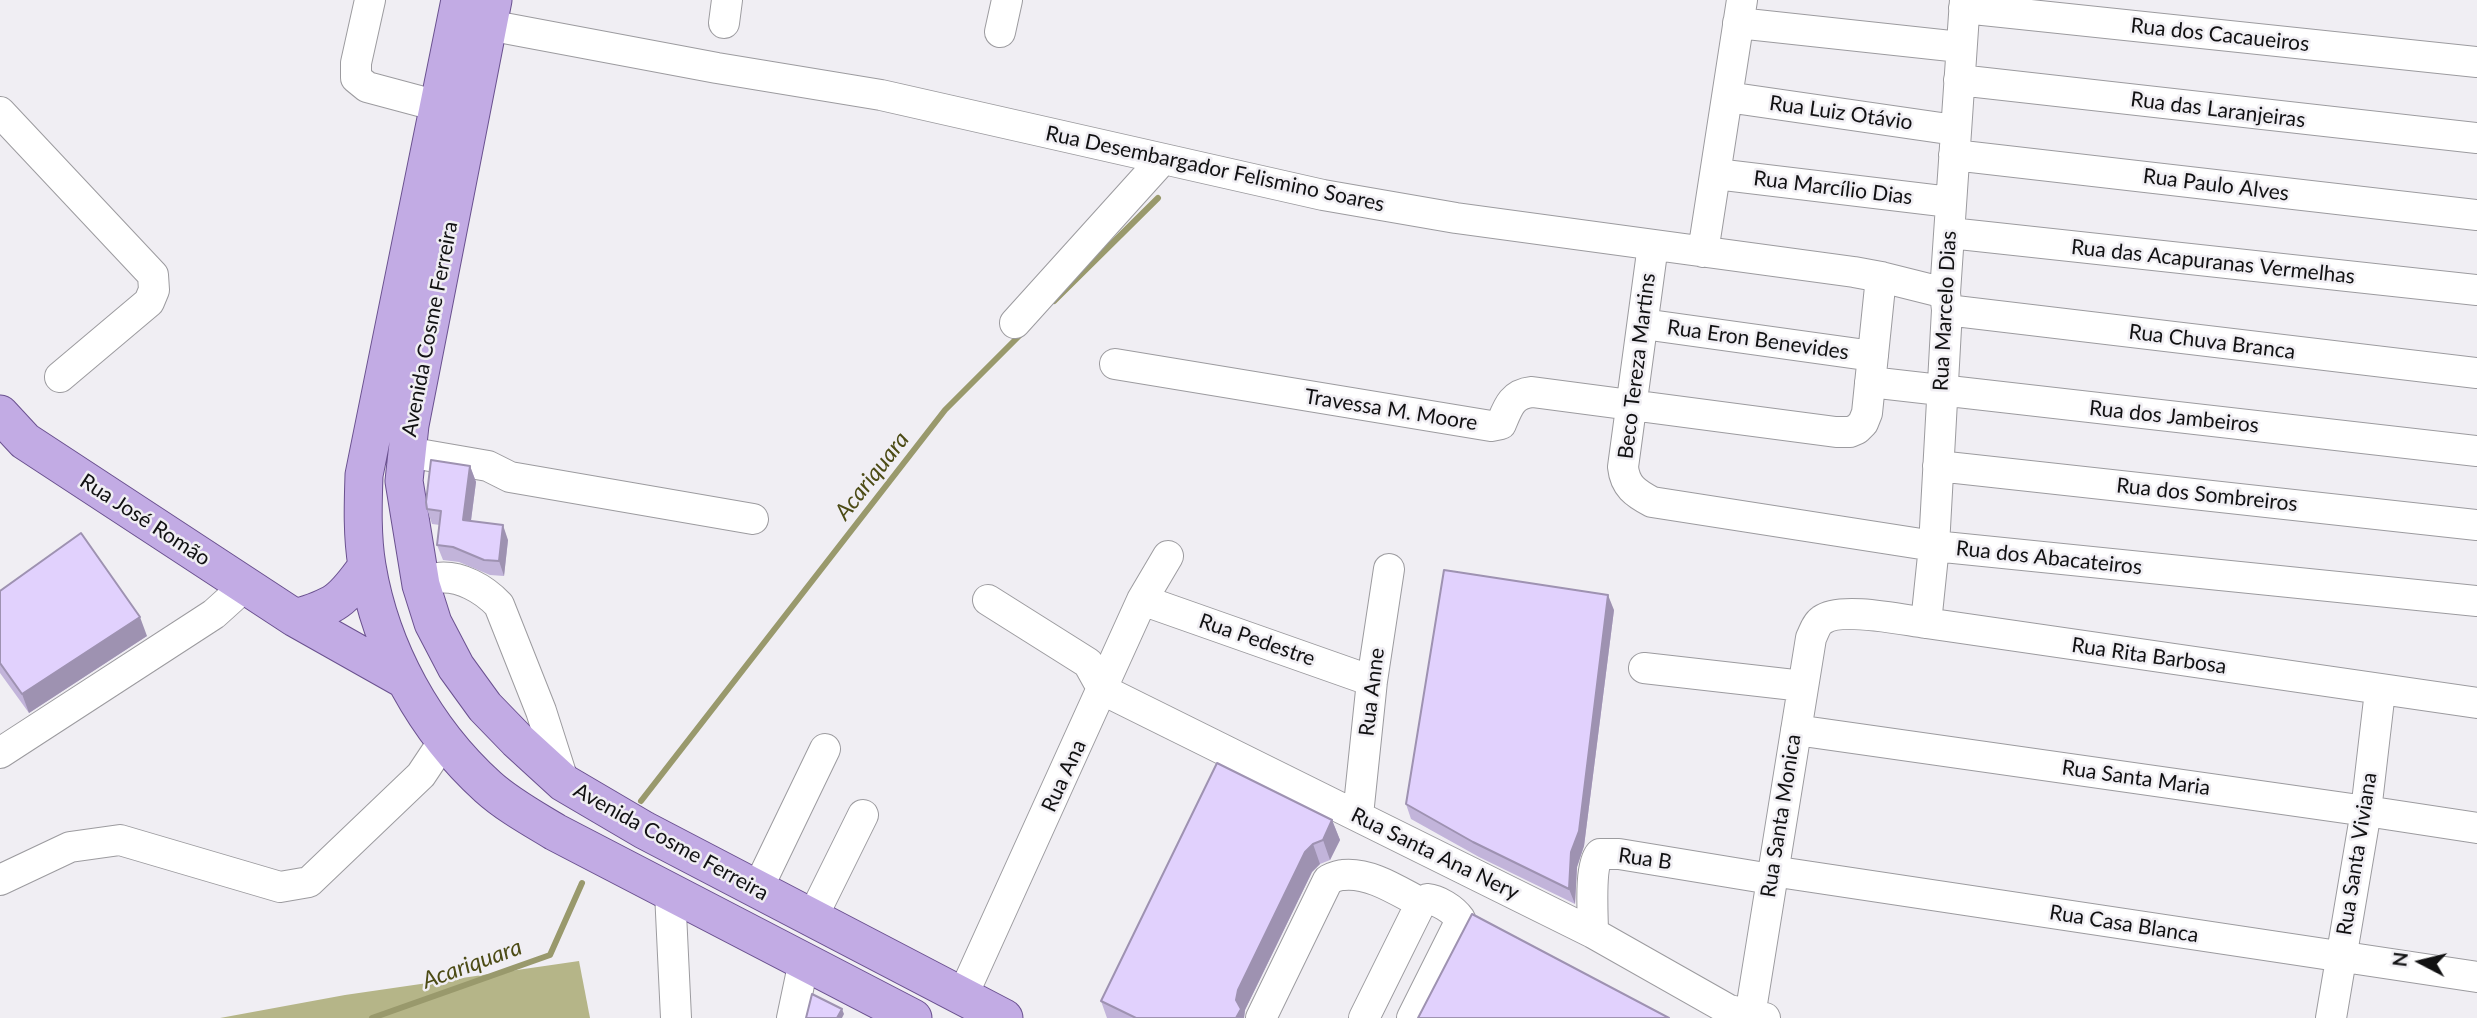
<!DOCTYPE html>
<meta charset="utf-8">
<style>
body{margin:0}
#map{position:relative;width:2477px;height:1018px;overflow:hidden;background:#f0eef3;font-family:Lato,sans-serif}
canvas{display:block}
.north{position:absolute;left:2386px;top:927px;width:70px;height:70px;-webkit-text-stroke:5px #f0eef3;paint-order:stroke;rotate:277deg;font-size:19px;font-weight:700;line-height:28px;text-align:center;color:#111112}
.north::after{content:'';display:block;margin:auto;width:24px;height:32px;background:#111112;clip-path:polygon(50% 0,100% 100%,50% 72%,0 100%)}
</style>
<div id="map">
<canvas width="2477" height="1018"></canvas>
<div class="north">N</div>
</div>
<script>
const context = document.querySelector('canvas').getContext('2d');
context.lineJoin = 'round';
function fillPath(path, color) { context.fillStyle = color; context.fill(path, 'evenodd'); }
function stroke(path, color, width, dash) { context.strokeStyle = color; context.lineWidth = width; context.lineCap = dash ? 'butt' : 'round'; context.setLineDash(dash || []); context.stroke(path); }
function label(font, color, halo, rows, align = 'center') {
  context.font = font + ' Lato,sans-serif'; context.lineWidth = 5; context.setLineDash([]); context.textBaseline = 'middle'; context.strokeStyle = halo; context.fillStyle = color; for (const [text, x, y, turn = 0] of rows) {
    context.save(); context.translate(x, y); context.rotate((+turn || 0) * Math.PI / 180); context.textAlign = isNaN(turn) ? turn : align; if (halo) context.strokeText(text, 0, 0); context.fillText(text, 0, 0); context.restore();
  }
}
const forest = new Path2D(`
 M579,961l11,57h-370l125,-23z`);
const stream = new Path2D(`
 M1054,301l104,-103
 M641,801l304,-391 77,-77
 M372,1018l178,-63 32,-72`);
const minor = new Path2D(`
 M370,0l-14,63v15l11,9 71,19
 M1964,8l513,54
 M724,23l3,-23
 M1738,23l222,24
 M488,25l229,43 164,27 442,100 133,23 398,54 27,5 64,16
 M1000,32l7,-32
 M1959,80l518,58
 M1727,97l228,33
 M0,112l153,163 1,15 -5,12 -89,75
 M1954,155l523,60
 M1716,174l234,28
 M1950,233l527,57
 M1653,245l-30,222c2,19 12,26 29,35l282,44 543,55
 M1703,252l39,-252
 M1947,310l530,63
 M1015,323l148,-164
 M1643,324l230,32
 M1115,364l376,62 10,-2c7,-17 11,-30 31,-32l304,40h14l7,-3 6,-6 4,-10 14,-136
 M1870,382l607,69
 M407,452l81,14 22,11 243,42
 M1938,466l539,59
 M421,585c4,-2 11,-6 16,-7 23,-3 47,11 62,27l42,106 23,72
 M988,600l100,63 15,27
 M1142,600l230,81
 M1926,623l8,-77 13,-236 -2,-17 20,-293
 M1644,668l159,18
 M1103,690l490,243 136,77 36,8
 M1796,730l570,81 111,17
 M0,753l214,-139 31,-28
 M1358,815l14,-134 17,-112
 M1772,871l705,106
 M0,880l70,-33 50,-7 160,47 29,-5 112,-107 24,-36
 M757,890l68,-141
 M670,892l6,126
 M812,918l51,-103
 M1593,933c0,-18 -4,-67 7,-79h19l152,25
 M962,997l180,-397 26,-44
 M1750,1016l61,-378c3,-6 5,-14 11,-18 19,-14 81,0 104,3l551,80
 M792,1018l12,-57
 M1261,1018l67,-138c4,-2 10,-5 15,-5 27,-3 55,16 78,28
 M1364,1018l57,-115 6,-4c11,1 26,10 33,20l-2,7 -46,92
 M2331,1018l35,-207 14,-120`);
const major = new Path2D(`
 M460,0l-96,475c-1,30 -2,61 3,91 14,84 58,164 121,221 20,18 44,31 67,45l358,186
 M493,0l-83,425 -6,56 17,104 12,38 23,44 29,40 32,33 47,43 80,47 360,188
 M0,414l25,27 270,177 110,62
 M295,618c41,-12 47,-17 72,-52`);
const wall = new Path2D(`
 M470,466l6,16 -5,39 37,19 -4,36 -14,-1 -31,-13 -16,-2 -6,-15 3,-20 -8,-1 -5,-15z
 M0,591l147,45 -118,77 -29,-40z
 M1614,610l-30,236 -7,21 -2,37 -96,-47 -68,-38 -5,-15z
 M1332,820l8,20 -10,20 -10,4 -8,8 -67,138 -1,8h-137l-6,-17z`);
const shadedWall = new Path2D(`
 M470,466l6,16 -7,53 -6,-15z
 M503,525l5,15 -4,36 -5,-15z
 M1608,595l6,15 -30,236 -7,21 -2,37 -6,-15 2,-37z
 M140,617l7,19 -118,77 -7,-19z
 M1332,820l8,20 -10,20 -7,-20z
 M1313,844l7,20 -8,8 -67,138 -1,8h-8v-18l2,-10 67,-138z
 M842,1009l2,5 -2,4h-5z`);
const building = new Path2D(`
 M431,460l39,6 -7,54 40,5 -4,36 -15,-1 -31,-13 -16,-2 4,-34 -14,-2 -1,-7z
 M81,533l59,84 -118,77 -22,-31v-72z
 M1444,570l164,25 -29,236 -8,21 -2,37 -96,-47 -67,-38z
 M1217,763l115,57 -9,20 -10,4 -8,8 -67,138 -2,10 5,9 -5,9h-100l-35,-17z
 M1472,914l197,104h-251z
 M812,994l30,15 -5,9h-31z`);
const streetNames = [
 ["Rua dos Cacaueiros",2220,35,6],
 ["Rua das Laranjeiras",2218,110,7],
 ["Rua Luiz Otávio",1841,113,8],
 ["Rua Desembargador Felismino Soares",1215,169,12],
 ["Rua Paulo Alves",2216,185,7],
 ["Rua Marcílio Dias",1833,188,7],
 ["Rua das Acapuranas Vermelhas",2213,262,6],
 ["Rua Marcelo Dias",1945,311,-87],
 ["Avenida Cosme Ferreira",430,329,-79],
 ["Rua Eron Benevides",1758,340,8],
 ["Rua Chuva Branca",2212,342,7],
 ["Beco Tereza Martins",1637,366,-83],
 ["Travessa M. Moore",1391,410,9],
 ["Rua dos Jambeiros",2174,417,6],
 ["Rua dos Sombreiros",2207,495,6],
 ["Rua José Romão",145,520,33],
 ["Rua dos Abacateiros",2049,558,6],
 ["Rua Pedestre",1257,640,19],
 ["Rua Rita Barbosa",2149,656,8],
 ["Rua Anne",1372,692,-83],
 ["Rua Ana",1064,776,-65],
 ["Rua Santa Maria",2136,778,8],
 ["Rua Santa Monica",1781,816,-81],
 ["Avenida Cosme Ferreira",671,842,29],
 ["Rua Santa Ana Nery",1435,854,26],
 ["Rua Santa Viviana",2357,854,-81],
 ["Rua B",1645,859,8],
 ["Rua Casa Blanca",2124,924,9]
];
const waterNames = [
 ["Acariquara",872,476,-52],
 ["Acariquara",472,964,-20]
];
fillPath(forest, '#b5b588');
stroke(stream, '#99996c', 6);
stroke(minor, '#9c9b9f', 32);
stroke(major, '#6a518f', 39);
stroke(minor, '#fff', 30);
stroke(major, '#c2abe4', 37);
fillPath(wall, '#c2b4da');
fillPath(shadedWall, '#9e92b1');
fillPath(building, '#e1d1fd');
stroke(building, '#9e92b1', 2);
label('21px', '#111112', '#f0eef3', streetNames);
label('italic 23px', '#4c4b15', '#f0eef3', waterNames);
</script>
